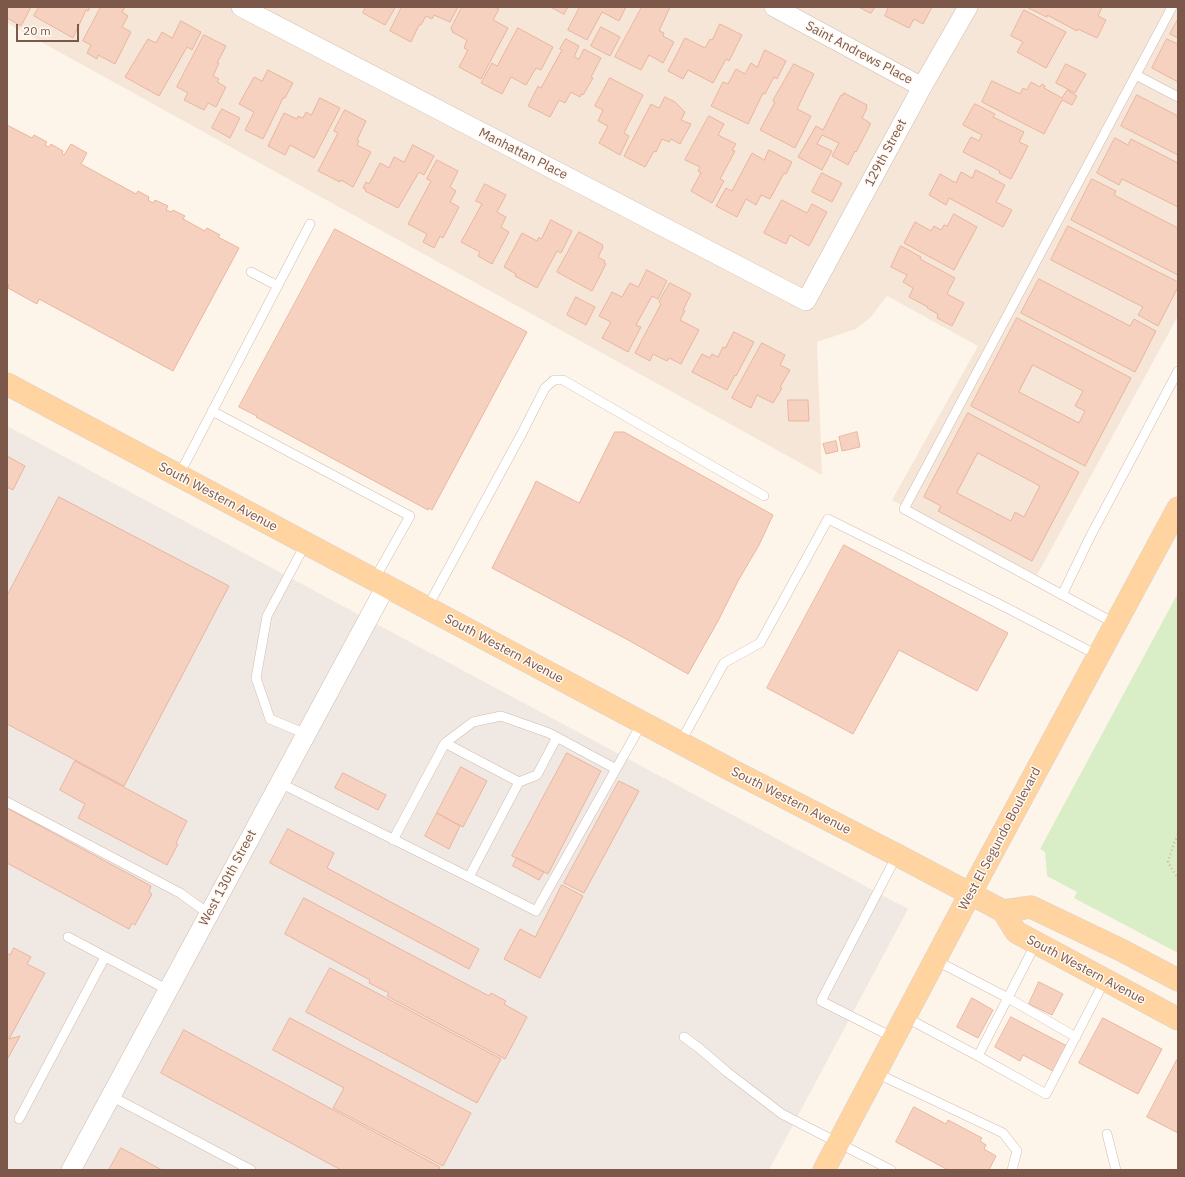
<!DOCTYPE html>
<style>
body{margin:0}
#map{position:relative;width:1185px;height:1177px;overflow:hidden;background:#fef5ea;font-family:"IBM Plex Sans",sans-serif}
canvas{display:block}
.frame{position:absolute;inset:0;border:8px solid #7c584a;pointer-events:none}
.scale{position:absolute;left:16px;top:24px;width:63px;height:18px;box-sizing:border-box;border:2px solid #7c584a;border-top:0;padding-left:5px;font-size:12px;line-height:14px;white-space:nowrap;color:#7c584a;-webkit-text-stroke:3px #fff9f2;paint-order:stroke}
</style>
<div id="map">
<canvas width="1185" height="1177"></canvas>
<div class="frame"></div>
<div class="scale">20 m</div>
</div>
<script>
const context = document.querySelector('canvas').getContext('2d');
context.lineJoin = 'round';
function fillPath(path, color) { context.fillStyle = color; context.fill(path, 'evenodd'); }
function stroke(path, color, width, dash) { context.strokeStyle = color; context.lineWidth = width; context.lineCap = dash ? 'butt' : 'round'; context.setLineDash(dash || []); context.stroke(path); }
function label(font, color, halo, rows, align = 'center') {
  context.font = font + ' "IBM Plex Sans",sans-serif'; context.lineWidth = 3; context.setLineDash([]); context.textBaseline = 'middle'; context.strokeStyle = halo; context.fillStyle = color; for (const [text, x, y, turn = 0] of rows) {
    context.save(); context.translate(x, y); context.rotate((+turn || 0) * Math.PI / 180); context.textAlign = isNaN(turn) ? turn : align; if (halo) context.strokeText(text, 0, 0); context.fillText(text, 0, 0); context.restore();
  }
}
const residential = new Path2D(`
 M7,7h1171v309l-141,259 -145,-75 86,-154 -91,-50 -16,21 -15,12 -39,13 5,133 -815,-452z`);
const industrial = new Path2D(`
 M7,426l901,483 -139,261h-762z`);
const green = new Path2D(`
 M1178,593v360l-104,-55 3,-6 -30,-16 -2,-24 -5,-3z`);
const building = new Path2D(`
 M7,7h24l-10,19 -14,-8z
 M39,7h51l-2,4 -2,-1 -13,28 -39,-22z
 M101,7h24l-3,5 6,4 -6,11 9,5 -16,32 -17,-9 -1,4 -10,-6 4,-8 -8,-4z
 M366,7h27l2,1 -10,17 -22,-12z
 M402,7h56l-8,15 -16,-7 -2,4 -6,-3 -5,9h-2l-8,17 -21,-11z
 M462,7h33l4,2 -6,11 15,8 -27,51 -22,-12 9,-17 -4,-2 3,-8 -15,-8 1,-2 -2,-1z
 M551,7h17l-4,7z
 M580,7h46l-7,14 -17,-9 -15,28 -19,-10z
 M642,7h28l-11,24 5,2 -1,3 11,6 -11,21 -14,-8 -8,15 -26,-13z
 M859,7h16l-4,6z
 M889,7h43l-9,17 -9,-5 -5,9 -24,-12z
 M1027,7h75l-4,9 8,4 -9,18 -19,-9 -1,2 -30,-16v2z
 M1024,10l42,22 -20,36 -29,-16 6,-10 -12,-6z
 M1178,19v19l-8,-4z
 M181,21l20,11 -9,18 -5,-3 -28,49 -34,-19 23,-38 8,4 6,-11 10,6z
 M720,24l22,11 -13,26 -3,-2 -13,24 -25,-13 -5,9 -15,-8 17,-33 20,10 5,-9 2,1z
 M601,27l19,10 -10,19 -19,-10z
 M518,28l35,19 -12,23 -5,-2 -10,17 -15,-8 -9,17 -21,-11 11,-20 5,3z
 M204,35l22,11 -9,17h2l-6,13 6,3 -2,3 9,5 -10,20 -8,-4 -4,7 -20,-10 4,-7 -11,-6z
 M566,39l13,7 -5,11 5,2 5,-10 17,9 -10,19 2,1 -10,17 -2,-1 -1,3 -9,-5 -6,11 -6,-3 -9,17 -22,-11 10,-20 3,2 21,-38 -2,-1z
 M1167,39l11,5v38l-26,-14z
 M765,50l21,11 -9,18 -3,-2 -9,17 -2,-1 -15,31 -37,-18 12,-24 5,2 8,-15 9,5 6,-11 6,4z
 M794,64l20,10 -17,35 14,7 -16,32 -35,-18 15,-28 -2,-1z
 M1066,64l20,10 -11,19 -19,-10z
 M268,70l25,13 -8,15h-2l-20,41 -18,-9 9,-18 -15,-8 15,-27 8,4z
 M610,78l33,17 -19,38 5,3 -9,19 -21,-12 9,-17 -10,-5 5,-11 -8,-4z
 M992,81l28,13 3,-6 4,2 4,-8 9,5 2,-3 3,2 -1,2 18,10 5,-8 10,6 -5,9 -10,-5 -18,34 -62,-32z
 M844,93l23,12 -1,3h1l-5,10 8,5v2l-14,27 -1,-1 -7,14 -16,-9 7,-13 -17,-8 -5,9 15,7 -10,19 -24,-13 18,-31 7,4 18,-35h2z
 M1137,95l41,21v39l-57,-29z
 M665,97l10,5 10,10 -4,8 10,4 -11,20 -9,-5 -2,3 -7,-3 -6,13 -2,-1 -9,16 -21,-11 27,-52 8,4z
 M320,98l20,10 -26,50 -24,-13 -5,10 -17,-9 16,-33 13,6 1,-3 5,2 3,-6 5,3z
 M975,104l20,10 -2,3 31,15 -5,10 9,4 -17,33 -12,-6 1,-2 -37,-19 8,-15 8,4 3,-6 -19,-10z
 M222,109l18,9 -10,20 -18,-10z
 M345,110l21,11 -9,19 2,1 -2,4 14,7 -18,35 -12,-7 -1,2 -22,-11 20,-38 -4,-2z
 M709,116l15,8 -6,11 18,9 -4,6 3,1 -15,28 4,2 -12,22 -21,-12 10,-18 -3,-2 2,-4 -15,-7z
 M7,125l25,13 2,-3 13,7 -2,3 4,2 2,-3 12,7 -1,3 2,1 7,-11 16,9 -6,11 55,30 2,-3 11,6 -1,3 5,3 2,-3 13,6 -2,4 5,2 2,-2 12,6 -2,3 22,12 2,-3 13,7 -2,2 21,11 -66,123 -134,-72 -2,5 -29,-16 1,-3 -2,-2z
 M1115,138l13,7 3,-6 47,24v44l-56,-28 -3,6 -22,-12z
 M413,145l21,11 -10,19 -5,-3 -21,36 -33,-17 1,-2 -3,-1 3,-6 3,2 11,-21 9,5 5,-11 10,5z
 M769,150l23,12 -6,12 -2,-1 -14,26 -9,-4 -5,10 -10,-6 -9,18 -21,-11 10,-18 6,3 20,-38 12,7z
 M437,160l21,11 -8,16 6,4 -6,11 9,5 -16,31 -3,-2 -6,12 -11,-6 4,-8 -19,-10 23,-43 -4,-2z
 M976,170l29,15 -9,17 16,8 -9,17 -54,-29 -3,7 -17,-10 11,-21 16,9 5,-11 11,6z
 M822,173l20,10 -10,19 -20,-10z
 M1092,179l24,12 -2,4 64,33v47l-107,-55z
 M485,184l21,11 -9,17 9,5 -5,10 8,5 -17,32 -14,-8 2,-4 -19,-10 21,-38 -6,-3z
 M782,200l25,13 5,-9 15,8 -18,34 -19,-11 -4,9 -22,-11z
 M954,214l23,13 -23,43 -50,-27 11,-21 16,9 3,-5 7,4 3,-5 3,1z
 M551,220l21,11 -11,22 -4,-2 -20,37 -22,-12 1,-2 -12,-7 18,-34 15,8 2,-4 2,2z
 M1068,226l110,56v5l-20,39 -20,-11 5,-8 -92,-47z
 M335,229l192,103 -95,178 -3,-2 -1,2 -172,-93 1,-1 -18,-9z
 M579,232l24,13 -1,1 1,1 -5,10 7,4 -1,2 2,1 -14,27 -35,-19z
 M901,246l20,11 -1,2 35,19 -8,16 17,9 -12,23 -15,-8 1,-4 -11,-6 1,-1 -19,-10 4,-9 -10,-6 4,-7 -16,-8z
 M647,270l20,11 -9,18 -6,-3 -16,29 5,2 -13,25 -26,-14 9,-16 -12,-6 13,-24 10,5 8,-14 8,4z
 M1039,279l91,47 4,-7 22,12 -21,41 -114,-59z
 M670,283l21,11 -8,16 2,1 -5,9 19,10 -18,34 -12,-6 -2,3 -14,-7 -3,7 -15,-8 26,-49 -2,-2z
 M576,297l19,10 -9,18 -19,-10z
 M1017,318l114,60 -46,88 -114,-60zM1033,365l50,26 -8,15 10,5 -6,12 -60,-31z
 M734,332l20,10 -18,34 -1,-1 -8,15 -35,-18 10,-18 8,4 2,-4 6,3 5,-10 2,1z
 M762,343l23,12 -5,10 10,5 -10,17 2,1 -9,15 -16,-8 -6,13 -19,-10z
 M788,400h20l1,21h-20z
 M968,413l111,59 -47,89 -94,-50 3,-5 -17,-9zM978,453l62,33 -16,31 -9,-5 -4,9 -54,-28z
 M615,432h9l149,83 -14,30 -21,36 -20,40 -30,53 -58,-33 -138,-73 41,-80 3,-7 43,22z
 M857,432l3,15 -18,4 -3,-14z
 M836,441l2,10 -12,3 -3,-10z
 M7,456l18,10 -12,24 -6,-3z
 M59,497l170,89 -105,200 -117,-62v-128z
 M844,545l164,88 -31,58 -78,-41 -46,84 -86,-46z
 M567,753l34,18 -53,103 -36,-18z
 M75,761l112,60 -11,22 2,1 -11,21 -89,-47 7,-14 -25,-14z
 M461,767l26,14 -24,46 -26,-14z
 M343,773l43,22 -8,15 -43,-22z
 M619,781l20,10 -55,102 -20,-10z
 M7,808l144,78 -2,6 3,2 -17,31 -3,-2 -3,6 -122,-66z
 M437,813l23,13 -11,23 -24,-13z
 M288,829l46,24 -7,15 152,81 -10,20 -199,-106z
 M517,858l27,14 -5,8 -26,-14z
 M562,885l21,11 -43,82 -36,-19 16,-30 15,8z
 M304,898l185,98 2,-3 15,8 -2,3 23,13 -22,42 -118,-63 2,-3 -20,-10 1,-3 -85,-46z
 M14,948l17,9 -4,7 18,9 -36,66 11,-3 -13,24v-107l3,2z
 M330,968l171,91 -24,44 -171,-91z
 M1039,982l24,12 -11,21 -23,-11z
 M972,998l21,12 -15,28 -21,-11z
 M1011,1017l56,29 -14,25 -30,-16 -3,6 -25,-14z
 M290,1018l181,95 -28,53 -110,-58 11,-20 -71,-38z
 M1103,1018l59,31 -24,45 -59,-31z
 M184,1030l256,137 -1,3h-98l-180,-97z
 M1177,1060l1,1v72l-31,-16z
 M914,1107l32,17 2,-4 34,18 -2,3 6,4 -2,4 12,7 -7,14h-41l-52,-28z
 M121,1148l41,22h-53z`);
const path = new Path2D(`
 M1178,835l-4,8 -6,19 10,17`);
const service = new Path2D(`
 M1136,75l42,22
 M251,272l27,14
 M212,411l198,105 -36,64
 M179,475l131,-251
 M306,543l-39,73 -11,62 14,41 36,15
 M1062,595l28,-58 88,-166
 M427,608l94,-173 24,-47 9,-8h9l201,116
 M1116,624l-212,-115 268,-502
 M445,743l28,-21 28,-6 48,17 67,36
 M680,743l44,-80 36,-20 68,-124 177,88 94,49
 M519,782l18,-7 20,-38
 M280,783c63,31 126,63 189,94l50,-95 -74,-39 -52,97
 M7,802l173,91 29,21
 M469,877l67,34 106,-188
 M68,937l100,53
 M935,960l73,38 68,39
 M905,1017l73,39 68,38 59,-114
 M684,1037l15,11 28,24 55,42 109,56
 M894,1038l-73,-37 76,-146
 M978,1056l58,-113
 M876,1073l127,60 14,18 -5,19
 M111,1096l140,74
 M19,1119l86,-162
 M1107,1134l9,36`);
const minor = new Path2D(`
 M241,7l565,294 116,-214 46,-80
 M774,7l148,80
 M71,1170l315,-584`);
const primary = new Path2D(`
 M7,384l728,388 162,83 106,56 13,21 162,87
 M1003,911l28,-4 90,43 57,30
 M824,1170l146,-276 208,-386`);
const streetNames = [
 ["Saint Andrews Place",859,53,28],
 ["129th Street",886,153,-62],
 ["Manhattan Place",523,154,27],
 ["South Western Avenue",218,497,28],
 ["South Western Avenue",504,649,28],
 ["South Western Avenue",791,801,27],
 ["West El Segundo Boulevard",1000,839,-62],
 ["West 130th Street",228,878,-62],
 ["South Western Avenue",1086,970,28]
];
fillPath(residential, '#f6e6d8');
fillPath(industrial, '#efe8e3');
fillPath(green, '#d9eec6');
fillPath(building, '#f6d1bf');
stroke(building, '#eab59e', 1);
stroke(service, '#d2bbae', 10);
stroke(minor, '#d2bbae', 20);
stroke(primary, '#dad0cc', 23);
stroke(path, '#dcb3a1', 2.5, [1, 3]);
stroke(service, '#fff', 9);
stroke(minor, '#fff', 19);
stroke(primary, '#ffd4a0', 22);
label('13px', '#7c584a', '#fff9f2', streetNames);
</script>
